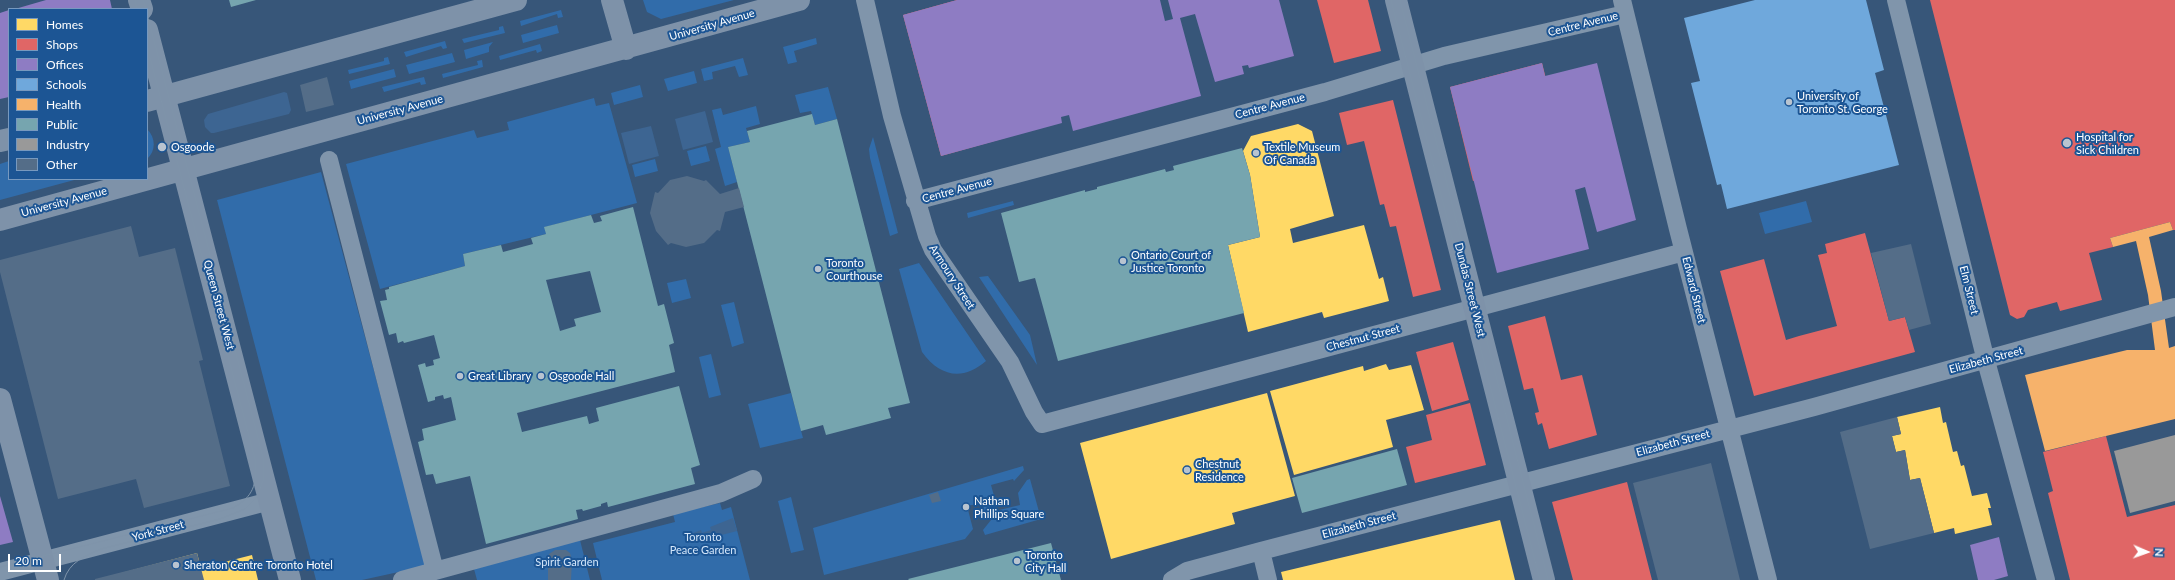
<!DOCTYPE html>
<style>
body{margin:0}
#map{position:relative;width:2175px;height:580px;overflow:hidden;background:#375679;font-family:Lato,sans-serif}
canvas{display:block}
.legend{position:absolute;left:8px;top:8px;width:140px;height:172px;box-sizing:border-box;background:#1c5594;border:1px solid #7799bf;margin:0;padding:5px 7px;list-style:none;font-size:12px;color:#fff}
.legend li{display:flex;align-items:center;gap:8px;height:20px}
.legend b{width:20px;border:1px solid #7799bf}
.north{position:absolute;left:2127px;top:532px;width:40px;height:40px;-webkit-text-stroke:3px #1c5594;paint-order:stroke;rotate:92deg;font-size:11px;font-weight:700;line-height:16px;text-align:center;color:#fff}
.north::after{content:'';display:block;margin:auto;width:14px;height:18px;background:#fff;clip-path:polygon(50% 0,100% 100%,50% 72%,0 100%)}
.scale{position:absolute;left:8px;top:554px;width:53px;height:18px;box-sizing:border-box;border:2px solid #fff;border-top:0;padding-left:5px;font-size:12px;line-height:14px;white-space:nowrap;color:#fff;-webkit-text-stroke:3px #1c5594;paint-order:stroke}
</style>
<div id="map">
<canvas width="2175" height="580"></canvas>
<ul class="legend">
<li><b style="height:11px;background:#ffd966"></b>Homes</li>
<li><b style="height:11px;background:#e06666"></b>Shops</li>
<li><b style="height:11px;background:#8e7cc3"></b>Offices</li>
<li><b style="height:11px;background:#6fa8dc"></b>Schools</li>
<li><b style="height:11px;background:#f6b26b"></b>Health</li>
<li><b style="height:11px;background:#76a5af"></b>Public</li>
<li><b style="height:11px;background:#999"></b>Industry</li>
<li><b style="height:11px;background:#546d88"></b>Other</li>
</ul>
<div class="north">N</div>
<div class="scale">20 m</div>
</div>
<script>
const context = document.querySelector('canvas').getContext('2d');
context.lineJoin = 'round';
function fillPath(path, color) { context.fillStyle = color; context.fill(path, 'evenodd'); }
function stroke(path, color, width, dash) { context.strokeStyle = color; context.lineWidth = width; context.lineCap = dash ? 'butt' : 'round'; context.setLineDash(dash || []); context.stroke(path); }
function label(font, color, halo, rows, align = 'center') {
  context.font = font + ' Lato,sans-serif'; context.lineWidth = 4; context.setLineDash([]); context.textBaseline = 'middle'; context.strokeStyle = halo; context.fillStyle = color; for (const [text, x, y, turn = 0] of rows) {
    context.save(); context.translate(x, y); context.rotate((+turn || 0) * Math.PI / 180); context.textAlign = isNaN(turn) ? turn : align; if (halo) context.strokeText(text, 0, 0); context.fillText(text, 0, 0); context.restore();
  }
}
const green = new Path2D(`
 M643,0h91l-73,19 -14,-7z
 M561,10l2,7 -5,1 -1,-4 -36,12 -1,-5z
 M557,25l2,8 -36,10 -2,-8z
 M503,26l2,7 -41,10 -2,-4 37,-9v-3z
 M816,38l1,6 -23,7 3,11 -9,2 -5,-17z
 M445,41l2,7 -4,1 -2,-3 -35,11 -2,-5z
 M493,42l-4,5v5l-23,7 -2,-9z
 M540,44l2,7 -5,2 -1,-3 -36,10 -1,-4z
 M452,53l3,9 -46,12 -3,-9z
 M388,57l2,7 -41,10 -1,-4 36,-9v-3z
 M743,58l5,17 -9,2 -4,-11 -23,6 1,7 -9,2 -3,-12z
 M482,60l1,7 -40,11 -1,-4 36,-9 -1,-4z
 M394,69l2,8 -45,12 -2,-8z
 M694,71l3,12 -29,8 -4,-12z
 M424,77l2,7 -5,1 -1,-3 -36,10 -2,-5z
 M640,85l3,12 -29,8 -3,-12z
 M828,87l9,32 -22,6 -4,-14 -11,2 -5,-18z
 M594,98l2,8 13,-3 28,100 -92,24 1,7 -83,20 2,12 -85,23 -34,-125 128,-34 3,8 32,-8 -2,-8z
 M756,106l4,18 -14,4 4,14 -22,5 9,35 -12,4 -10,-37 6,-2 -9,-37 9,-2 2,7z
 M147,129c9,9 9,22 0,30z
 M873,137l25,96 -8,3 -20,-78 -1,-9z
 M706,146l4,15 -19,5 -4,-15z
 M655,159l3,12 -23,6 -3,-12z
 M9,161v18h69l-78,21v-36z
 M321,172l105,394 -64,14h-46l-99,-380z
 M1013,201l1,4 -46,13 -1,-5z
 M1806,201l6,21 -47,12 -6,-21z
 M919,263l67,98c-23,20 -46,16 -64,-9l-23,-83z
 M988,276l42,59 7,30 -58,-88z
 M686,279l5,19 -19,5 -5,-20z
 M734,302l10,41 -12,4 -11,-42z
 M711,354l10,41 -12,3 -10,-41z
 M791,393l12,45 -43,10 -12,-44z
 M1023,466l1,4 -10,11 -1,-2 -22,6 5,18 -11,11 -3,-11 -15,3 6,23 -8,10 -141,36 -11,-47z
 M1030,479l11,40 -56,16 -2,-5 16,-20 21,-5 -2,-12 9,-13z
 M791,497l13,53 -13,3 -13,-52z
 M720,503l2,7 9,-3 19,73h-148l-9,-37 82,-21 -2,-8z
 M580,540l10,40h-113l-3,-11z`);
const water = new Path2D(`
 M284,92l3,1 4,17 -2,4 -75,19h-3l-6,-6 -1,-7 4,-6z
 M705,111l8,31 -30,8 -8,-31z
 M651,126l8,30 -30,8 -8,-31z
 M733,518l4,13 -43,11 -3,-8 10,-4 1,3 9,-3 -1,-3z`);
const homes = new Path2D(`
 M1298,124l14,7 22,85 -44,13 3,14 71,-18 15,54 4,-2 6,24 -65,17 -2,-6 -74,20 -20,-87 32,-8 -10,-62 -7,-24 8,-15z
 M1386,364l3,6 22,-5 13,45 -38,10 7,27 -99,28 -24,-84 93,-25 1,5z
 M1267,393l28,103 -63,17 3,11 -124,35 -31,-116z
 M1940,407l3,16 3,-1 7,30 4,-1 4,15 3,-1 8,31 15,-3 4,15h-3l4,17 -37,9 -1,-6 -20,5 -14,-55 -10,2 -5,-30 -9,2 -4,-16 9,-2 -4,-17z
 M1500,520l15,60h-232l-2,-8z
 M197,553l4,15 51,-13 6,25h-163z`);
const shops = new Path2D(`
 M957,0h11l37,138 -64,18 -38,-141z
 M1317,0h51l13,51 -47,12z
 M1930,0h245v230h-2l-3,-8 -60,16 3,9 -24,6 13,47 -42,11 -3,-9 -29,8 -4,7 -7,2 -7,-4z
 M1542,63l24,95 -93,23 -23,-94z
 M1393,100l48,190 -28,7 -17,-71 -6,1 -6,-23 -4,1 -16,-64 -17,4 -8,-32z
 M1865,233l24,88 16,-4 10,35 -161,44 -34,-125 44,-12 22,81 13,-4 38,-10 -19,-71 9,-2 -2,-9z
 M1545,316l16,64 21,-5 15,60 -48,14 -7,-26 -4,2 -3,-12 4,-1 -6,-24 -9,2 -16,-64z
 M1453,342l16,58 -37,11 -16,-59z
 M1470,403l16,62 -71,18 -9,-36 26,-7 -6,-25z
 M2106,436l21,81 48,-12v75h-105l-22,-87 5,-2 -10,-39z
 M1627,482l25,98h-79l-21,-78z`);
const offices = new Path2D(`
 M46,0h64l2,9h-97z
 M957,0h203l5,21 8,-2 -5,-19h111l15,56 -45,12 -1,-3 -6,1 2,8 -29,8 -20,-68 -15,4 21,78 -128,35 -4,-16 -8,2 1,6 -121,33 -38,-141z
 M9,10v87l-9,2v-86z
 M1542,63l3,13 52,-13 39,157 -39,12 -12,-45 -10,3 14,59 -92,24 -47,-186z
 M0,496l13,46 -13,3z
 M1999,537l9,39 -14,4h-16l-8,-35z`);
const schools = new Path2D(`
 M1755,0h111l18,70 -9,3 24,92 -172,44 -6,-25 -4,1 -26,-102 9,-2 -16,-63z`);
const health = new Path2D(`
 M2170,222l3,8 -24,7 12,54 8,57 6,-2v73l-130,32 -20,-76 102,-25h28l-7,-55 -12,-54 -23,6 -3,-9z`);
const public = new Path2D(`
 M229,0h27l-25,7z
 M812,114l3,11 22,-6 73,284 -22,5 3,10 -65,17 -3,-10 -22,6 -73,-284 22,-5 -3,-11z
 M1242,148l8,27 10,62 -32,8 16,68 -186,48 -23,-83 -16,4 -18,-69 84,-23v2l12,-3v-2l68,-18 1,3 8,-2 -1,-4z
 M633,207l25,99 6,-2 10,39 -5,2 6,27 -158,41 5,19 65,-16 2,8 10,-3 -3,-13 83,-22 21,79 -9,3 4,16 -87,23 -1,-5 -6,2v2l-18,5 -1,-2 -6,1 2,9 -92,25 -16,-68 -34,8 -3,-10 -7,1 -8,-33 6,-2 -2,-11 34,-9 -5,-23 -7,2 -1,-4 -8,2v3l-7,2 -10,-37 7,-2 1,4 8,-2 -1,-5 7,-2 -6,-23 -30,8 -1,-2 -5,2 -2,-10 -7,2 -9,-34 7,-1 -2,-10 4,-1v-2l76,-21 -2,-12 38,-9 2,7 30,-8 -2,-6 15,-4 -2,-7 47,-12 3,8 8,-2 -2,-5zM590,271l11,41 -27,7 2,7 -16,5 -14,-51z
 M1397,449l10,36 -105,28 -10,-35z
 M1051,543l10,37h-152l-1,-1z`);
const industry = new Path2D(`
 M2175,435v66l-45,12 -16,-62z`);
const building = new Path2D(`
 M327,77l7,28 -28,7 -6,-27z
 M687,176l17,5 2,-1 14,14 19,-6 5,19 -19,5 -5,19 -3,-1 -13,13 -18,4 -15,-4 -3,2 -12,-14 -6,-18 5,-21 3,1 12,-13z
 M131,226l8,31 36,-9 28,112 -4,1 31,125 -86,22 -8,-29 -78,20 -58,-227v-12z
 M1911,244l20,80 -22,6 -4,-13 -16,4 -18,-68z
 M1897,417l4,17 -9,2 4,16 9,-2 5,30 10,-2 14,55 -64,16 -30,-117z
 M1711,463l29,117h-82l-25,-97z
 M938,492l3,9 -9,2 -3,-8z
 M555,550h11l4,3 2,7 -1,20h-23v-22l1,-4z
 M197,553l7,27h-109v-1z`);
const minor = new Path2D(`
 M865,0l27,116 35,120 6,14 77,112 24,50 8,12 642,-172
 M1622,0l56,229 90,351
 M1896,0l90,361 60,219
 M329,160l106,411
 M915,201l410,-109 119,-36 181,-42
 M1261,551l7,29
 M0,572l270,-71
 M402,580l319,-87 32,-14
 M1172,580l15,-9 74,-20 553,-144 361,-100`);
const major = new Path2D(`
 M139,0l3,9
 M612,0l14,49
 M1396,0l148,580
 M147,30l143,550
 M147,101l369,-101
 M0,141l9,-2
 M0,220l799,-220
 M0,399l48,181`);
const tram = new Path2D(`
 M135,0l2,9
 M143,0l3,9
 M1391,0l149,580
 M1400,0l148,580
 M0,567l233,-59c21,-12 23,-23 23,-45l-109,-417
 M64,580c5,-18 21,-24 37,-31l119,-30 25,-10 12,-12 7,-19 -1,-20 -6,-24 -110,-420`);
const markers = [
 [1789,102,4,"#b9c4d0"],
 [2067,143,5,"#b9c4d0"],
 [162,147,5,"#b9c4d0"],
 [1256,153,4,"#b9c4d0"],
 [1123,261,4,"#b9c4d0"],
 [818,269,4,"#b9c4d0"],
 [460,376,4,"#b9c4d0"],
 [541,376,4,"#b9c4d0"],
 [1187,470,4,"#b9c4d0"],
 [966,507,4,"#b9c4d0"],
 [1017,561,4,"#b9c4d0"],
 [176,565,4,"#b9c4d0"]
];
const streetNames = [
 ["Centre Avenue",1583,24,-14],
 ["University Avenue",712,25,-16],
 ["Centre Avenue",1270,106,-15],
 ["University Avenue",400,110,-15],
 ["Centre Avenue",957,190,-15],
 ["University Avenue",64,202,-15],
 ["Armoury Street",952,277,57],
 ["Dundas Street West",1470,290,76],
 ["Edward Street",1694,290,76],
 ["Elm Street",1969,290,76],
 ["Queen Street West",219,305,75],
 ["Chestnut Street",1363,338,-15],
 ["Elizabeth Street",1986,360,-15],
 ["Elizabeth Street",1673,443,-15],
 ["Elizabeth Street",1359,525,-15],
 ["York Street",158,531,-15]
];
const poiNames = [
 ["University of",1797,96],
 ["Toronto St. George",1797,109],
 ["Hospital for",2076,137],
 ["Sick Children",2076,150],
 ["Osgoode",171,147],
 ["Textile Museum",1264,147],
 ["Of Canada",1264,160],
 ["Ontario Court of",1131,255],
 ["Justice Toronto",1131,268],
 ["Toronto",826,263],
 ["Courthouse",826,276],
 ["Great Library",468,376],
 ["Osgoode Hall",549,376],
 ["Chestnut",1195,464],
 ["Residence",1195,477],
 ["Nathan",974,501],
 ["Phillips Square",974,514],
 ["Toronto",1025,555],
 ["City Hall",1025,568],
 ["Sheraton Centre Toronto Hotel",184,565]
];
const parkNames = [
 ["Toronto",703,537],
 ["Peace Garden",703,550],
 ["Spirit Garden",567,562]
];
fillPath(green, '#316caa');
fillPath(water, '#3d6592');
fillPath(homes, '#ffd966');
fillPath(shops, '#e06666');
fillPath(offices, '#8e7cc3');
fillPath(schools, '#6fa8dc');
fillPath(health, '#f6b26b');
fillPath(public, '#76a5af');
fillPath(industry, '#999');
fillPath(building, '#546d88');
stroke(minor, '#8095ab', 18);
stroke(major, '#7e92a9', 22);
stroke(tram, '#7f94aa', 1);
for (const [x, y, r, color] of markers) { const dot = new Path2D(); dot.arc(x, y, r, 0, 2 * Math.PI); context.fillStyle = color; context.fill(dot); stroke(dot, '#1c5594', 1.5); }
label('11px', '#fff', '#1c5594', streetNames);
label('11px', '#fff', '#1c5594', poiNames, 'left');
label('11px', '#d4e7fb', '#1c5594', parkNames);
</script>
